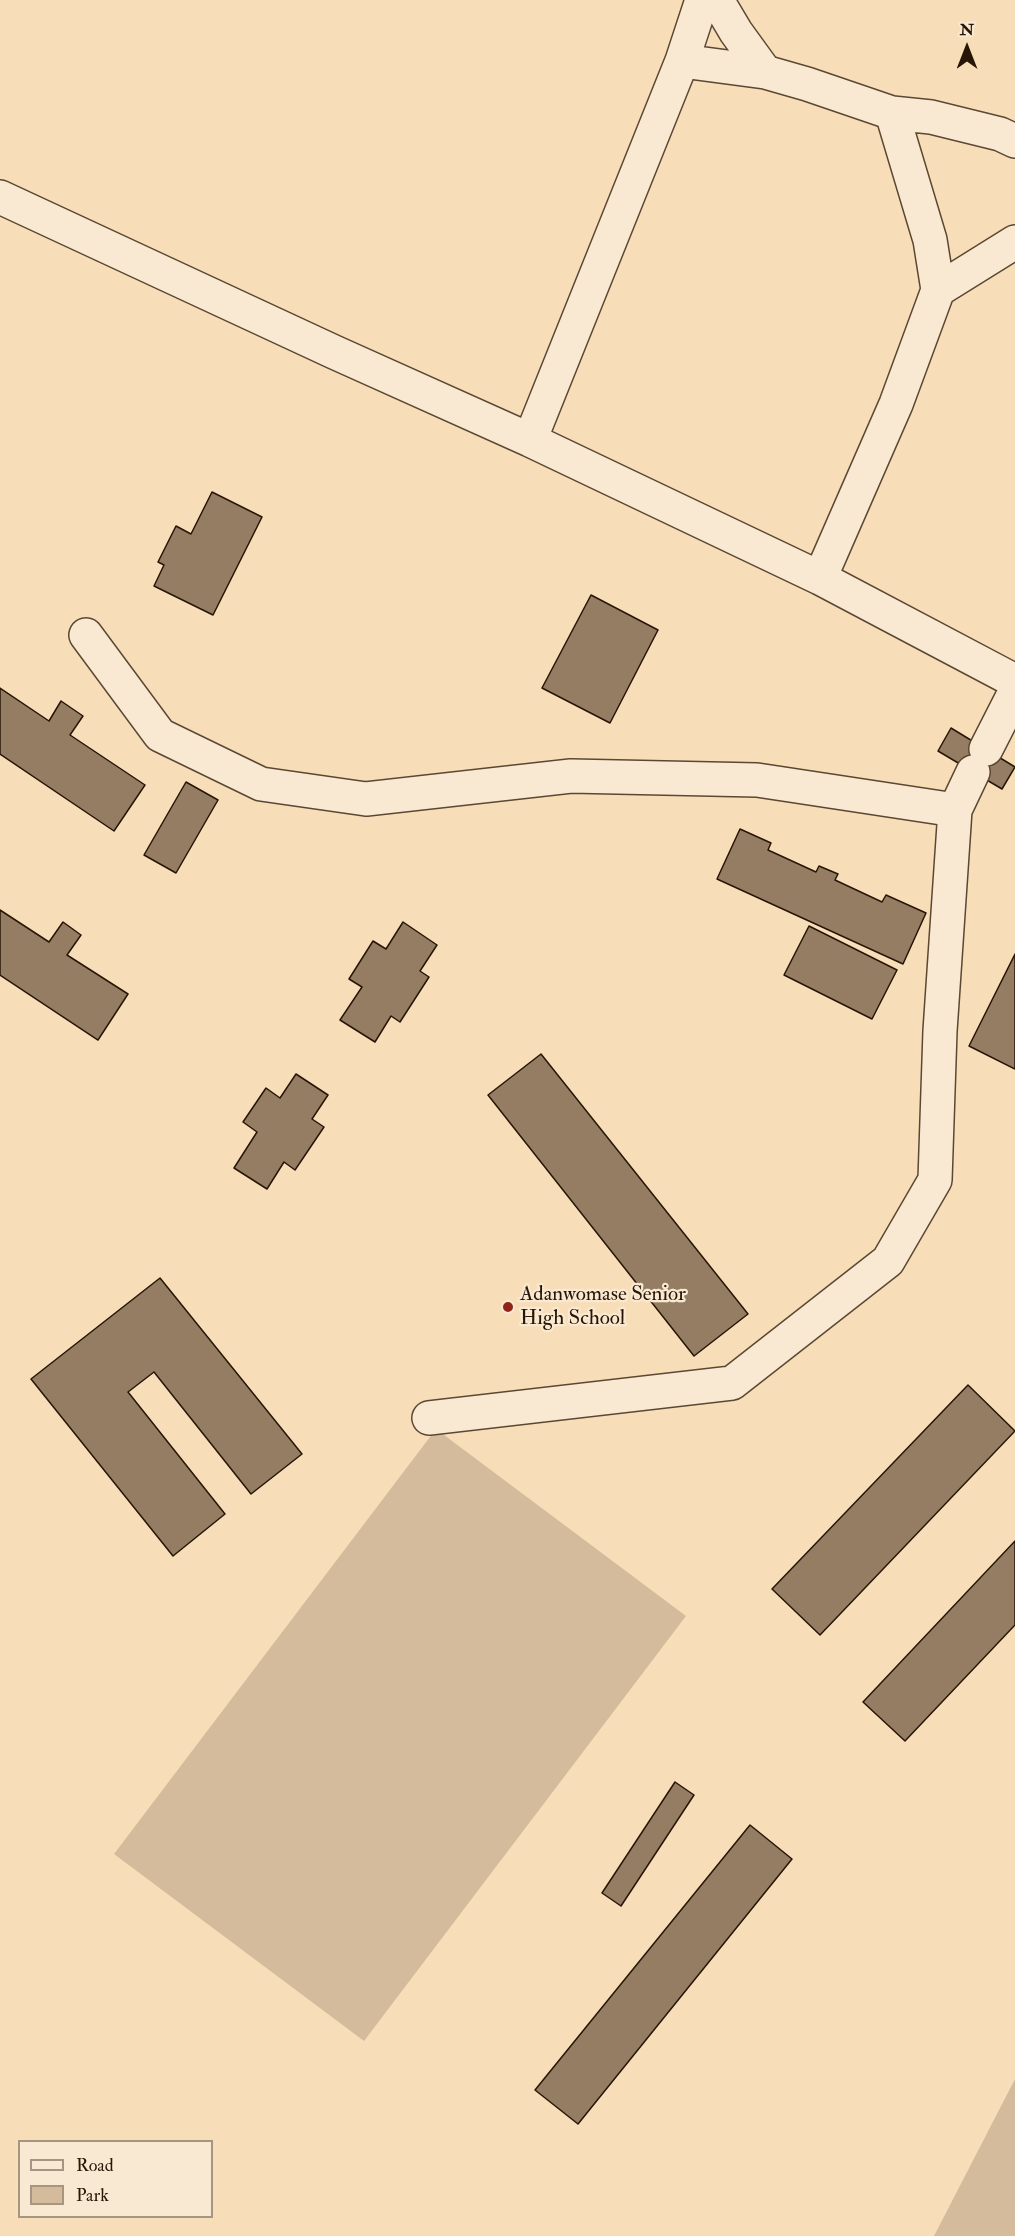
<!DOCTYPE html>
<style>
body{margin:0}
#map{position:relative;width:1015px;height:2236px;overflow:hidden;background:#f8ddb9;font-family:"IM FELL Double Pica",serif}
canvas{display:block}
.legend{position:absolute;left:18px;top:2140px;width:195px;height:78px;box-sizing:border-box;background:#fae9d2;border:2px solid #a69580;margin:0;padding:8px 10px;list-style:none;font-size:18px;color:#271606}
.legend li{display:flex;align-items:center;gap:12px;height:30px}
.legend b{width:30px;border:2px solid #a69580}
.north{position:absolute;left:937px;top:18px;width:60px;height:60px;-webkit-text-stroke:4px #fae9d2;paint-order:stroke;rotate:0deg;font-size:16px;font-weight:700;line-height:24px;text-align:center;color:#271606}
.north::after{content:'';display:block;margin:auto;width:21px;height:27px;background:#271606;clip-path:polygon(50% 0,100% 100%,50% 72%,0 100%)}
</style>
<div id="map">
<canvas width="1015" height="2236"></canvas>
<ul class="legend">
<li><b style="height:8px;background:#fae9d2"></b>Road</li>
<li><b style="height:16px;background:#d4bb9b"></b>Park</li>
</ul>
<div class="north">N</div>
</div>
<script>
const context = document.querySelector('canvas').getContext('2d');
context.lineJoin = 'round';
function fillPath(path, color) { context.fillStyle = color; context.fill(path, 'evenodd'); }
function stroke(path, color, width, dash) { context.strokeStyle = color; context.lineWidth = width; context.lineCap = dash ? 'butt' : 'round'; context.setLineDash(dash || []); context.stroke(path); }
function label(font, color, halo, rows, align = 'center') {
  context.font = font + ' "IM FELL Double Pica",serif'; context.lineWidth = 4.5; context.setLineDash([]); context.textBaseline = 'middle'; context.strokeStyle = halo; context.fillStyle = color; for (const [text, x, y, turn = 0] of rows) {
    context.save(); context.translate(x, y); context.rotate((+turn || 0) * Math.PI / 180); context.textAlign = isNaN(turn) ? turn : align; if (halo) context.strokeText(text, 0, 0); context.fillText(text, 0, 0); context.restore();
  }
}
const green = new Path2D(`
 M436,1429l250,187 -322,425 -250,-187z
 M1015,2079v157h-81z`);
const building = new Path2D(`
 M212,492l50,25 -49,98 -59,-29 10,-21 -6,-3 18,-36 15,8z
 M591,595l67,35 -48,93 -68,-35z
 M0,688l49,33 12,-20 22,15 -13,19 75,50 -31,46 -114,-77z
 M951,728l64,39 -13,22 -64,-38z
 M186,782l32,18 -42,73 -32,-18z
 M740,829l31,14 -3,7 48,22 3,-6 19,8 -3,6 47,22 4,-7 40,18 -23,51 -186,-85z
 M0,910l49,32 14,-20 18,13 -14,20 61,39 -30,46 -98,-65z
 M403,922l34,23 -17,26 9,6 -29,45 -9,-6 -16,26 -35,-22 22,-33 -13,-8 24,-38 13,8z
 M809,926l88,44 -25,49 -88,-44z
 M1015,954v115l-46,-23z
 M541,1054l207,260 -54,42 -206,-261z
 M296,1074l32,21 -16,24 12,8 -29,43 -11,-8 -17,27 -33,-21 23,-36 -14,-10 23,-34 14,10z
 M160,1278l142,176 -51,40 -97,-122 -26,20 97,122 -52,42 -142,-177z
 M968,1385l47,46 -195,204 -48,-46z
 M1015,1541v84l-110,116 -42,-39z
 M675,1782l19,13 -73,111 -19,-13z
 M750,1825l42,34 -214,265 -43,-34z`);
const minor = new Path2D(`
 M717,0l19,32 29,40
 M682,61l83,11 42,12 85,29 39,4 69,17 15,7
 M0,197l334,155 196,88 290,138 195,103
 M938,290l77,-48
 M530,440l152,-379 20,-61
 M820,578l76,-174 42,-114 -8,-50 -38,-127
 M86,635l74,100 101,49 105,15 205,-23 186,4 198,30
 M986,749l29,-57
 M429,1418l303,-35 156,-122 47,-81 5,-149 15,-221 18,-38`);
const markers = [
 [508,1307,6,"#8f2418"]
];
const poiNames = [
 ["Adanwomase Senior",520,1295],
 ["High School",520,1319]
];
fillPath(green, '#d4bb9b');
fillPath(building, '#947d63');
stroke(building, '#271606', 1.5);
stroke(minor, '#5b4833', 36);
stroke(minor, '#fae9d2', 33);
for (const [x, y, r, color] of markers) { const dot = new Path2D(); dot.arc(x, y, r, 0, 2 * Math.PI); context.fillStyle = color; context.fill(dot); stroke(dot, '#fae9d2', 2); }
label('21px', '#271606', '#fae9d2', poiNames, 'left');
</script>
